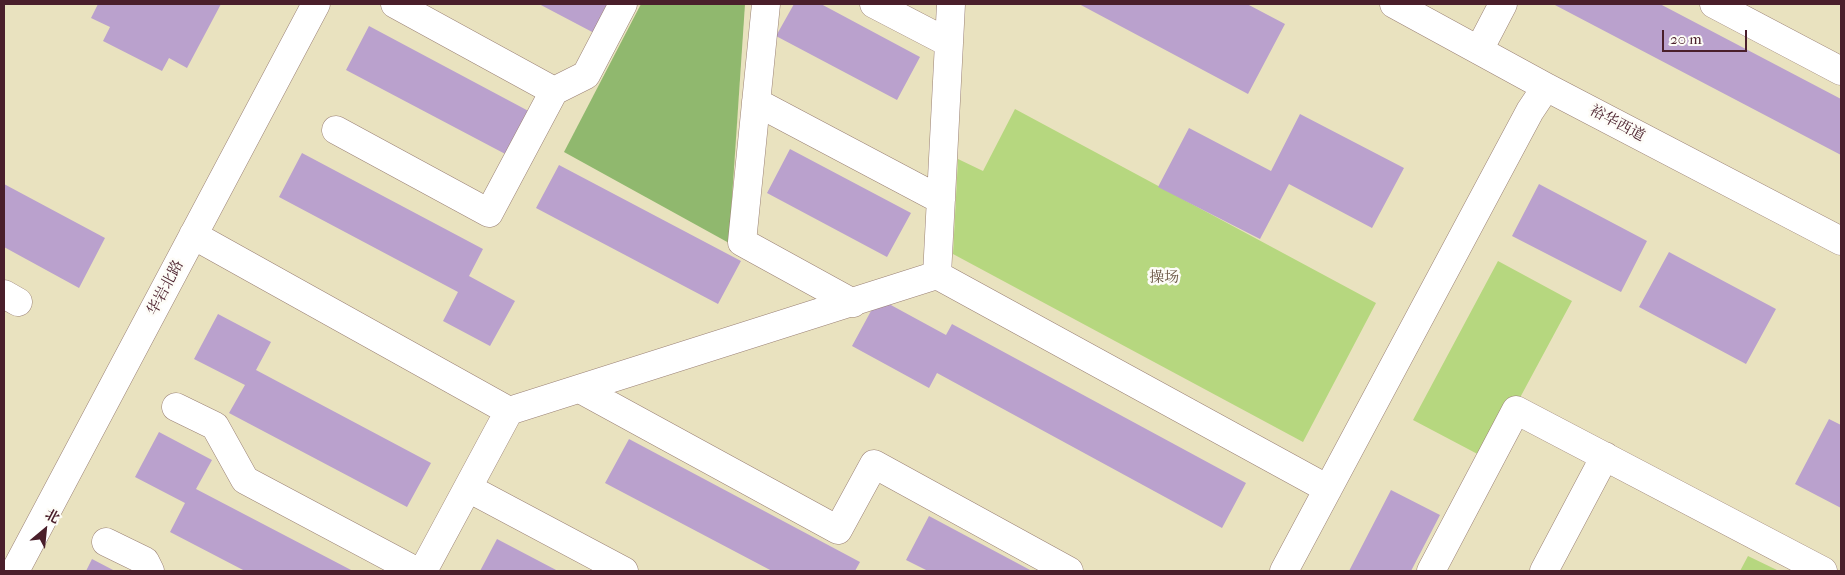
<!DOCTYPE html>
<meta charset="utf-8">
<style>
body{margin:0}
#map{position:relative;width:1845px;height:575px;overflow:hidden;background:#e9e2bf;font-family:"IM FELL French Canon","Noto Serif SC",serif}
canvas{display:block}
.frame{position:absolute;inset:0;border:5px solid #4a1f2b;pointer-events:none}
.north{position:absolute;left:20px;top:505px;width:50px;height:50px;-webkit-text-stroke:4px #fdfcf7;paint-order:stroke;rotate:28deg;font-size:14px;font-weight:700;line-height:20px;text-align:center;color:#4a1f2b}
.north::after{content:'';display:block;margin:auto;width:18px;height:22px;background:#4a1f2b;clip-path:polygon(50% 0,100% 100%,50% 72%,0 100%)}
.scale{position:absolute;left:1662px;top:30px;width:85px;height:22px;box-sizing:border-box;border:2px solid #4a1f2b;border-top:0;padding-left:6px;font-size:15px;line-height:18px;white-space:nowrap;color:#4a1f2b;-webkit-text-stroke:4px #fdfcf7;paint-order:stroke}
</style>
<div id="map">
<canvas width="1845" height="575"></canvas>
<div class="frame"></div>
<div class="north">北</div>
<div class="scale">20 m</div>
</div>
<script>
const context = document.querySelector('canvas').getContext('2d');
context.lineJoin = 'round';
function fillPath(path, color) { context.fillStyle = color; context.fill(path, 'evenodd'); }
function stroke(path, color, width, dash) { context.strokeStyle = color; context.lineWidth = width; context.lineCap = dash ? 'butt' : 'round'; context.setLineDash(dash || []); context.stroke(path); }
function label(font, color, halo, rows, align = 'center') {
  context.font = font + ' "IM FELL French Canon","Noto Serif SC",serif'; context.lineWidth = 5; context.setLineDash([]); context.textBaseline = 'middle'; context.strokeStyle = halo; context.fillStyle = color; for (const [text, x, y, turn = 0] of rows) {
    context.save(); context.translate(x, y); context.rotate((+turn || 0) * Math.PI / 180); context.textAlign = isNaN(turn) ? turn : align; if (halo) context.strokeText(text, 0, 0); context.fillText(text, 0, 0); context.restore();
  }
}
const green = new Path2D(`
 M1015,109l361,194 -73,139 -350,-188 5,-95 25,12z
 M1498,261l74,40 -85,158 -74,-39z
 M1748,556l31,15h-39z`);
const forest = new Path2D(`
 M641,4h104l-16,239 -165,-91z`);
const building = new Path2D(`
 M98,4h123l-34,64 -18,-10 -7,13 -59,-30 7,-14 -19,-9z
 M539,4h73l-16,30z
 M794,4h27l99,53 -23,43 -121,-64z
 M1079,4h168l38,20 -37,70z
 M1553,4h107l181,95v56z
 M369,26l182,97 -23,43 -182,-96z
 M1300,114l104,54 -32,60 -83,-44 -29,55 -102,-52 31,-59 82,43z
 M790,149l121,64 -24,44 -120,-64z
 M302,153l181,96 -14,27 46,25 -25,45 -47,-25 15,-29 -179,-95z
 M559,165l182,96 -23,43 -182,-96z
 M4,184l101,54 -26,50 -75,-41z
 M1539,184l108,57 -26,51 -109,-56z
 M1669,252l107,57 -30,55 -107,-57z
 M878,298l68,37 6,-11 294,159 -24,45 -285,-155 -8,15 -77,-42z
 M218,314l53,28 -15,28 175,93 -24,44 -178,-94 16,-28 -51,-26z
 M1829,419l12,6v83l-46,-24z
 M159,432l53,28 -16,29 157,82h-108l-75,-39 15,-29 -50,-26z
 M629,439l231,123 -5,9h-83l-167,-88z
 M1391,490l49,25 -29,56h-62z
 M929,516l103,55h-104l-22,-11z
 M497,539l61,32h-78z
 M92,559l23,12h-29z`);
const minor = new Path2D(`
 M395,4l159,87
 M766,4l-24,238 111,61
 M874,4l75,39
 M951,4l-14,271 391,214
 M1394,4l152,83 295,154
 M1714,4l127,67
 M1479,50l24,-46
 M756,102l185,98
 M336,130l153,83 65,-122 32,-16 37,-71
 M193,235l316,176
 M4,294l14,8
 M580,389l258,141 36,-66 195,107
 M176,407l39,19 30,54 171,91
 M468,488l156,83
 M106,542l39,19 5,10
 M15,571l301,-567
 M423,571l86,-160 428,-136
 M1284,571l246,-460 16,-24
 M1431,571l85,-161 307,161
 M1544,571l61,-115`);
const streetNames = [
 ["裕华西道",1617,124,28],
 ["华岩北路",166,288,-62]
];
const parkNames = [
 ["操场",1164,278]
];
fillPath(green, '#b6d77f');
fillPath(forest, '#90b86e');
fillPath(building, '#baa1cd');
stroke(minor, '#9a8075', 29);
stroke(minor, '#fff', 28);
label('15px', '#4a1f2b', '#fdfcf7', streetNames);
label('15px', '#6a5644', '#fdfcf7', parkNames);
</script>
